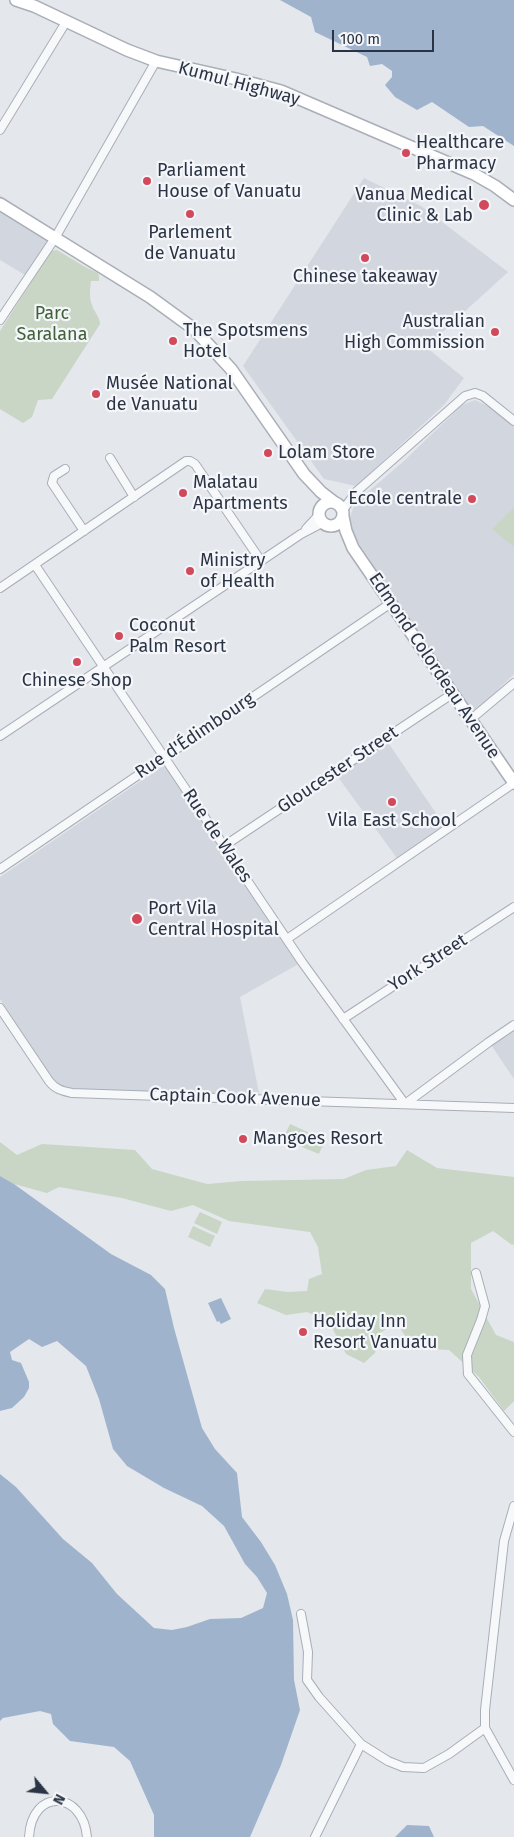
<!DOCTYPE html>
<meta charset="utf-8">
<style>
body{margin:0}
#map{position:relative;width:514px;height:1837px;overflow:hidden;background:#e4e7ec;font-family:"Fira Sans",sans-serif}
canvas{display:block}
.north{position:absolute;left:20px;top:1767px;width:50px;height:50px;-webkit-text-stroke:4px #f4f6f9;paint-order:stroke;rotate:118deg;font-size:14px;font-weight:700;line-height:20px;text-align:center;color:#2b3445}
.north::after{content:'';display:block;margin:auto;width:18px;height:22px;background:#2b3445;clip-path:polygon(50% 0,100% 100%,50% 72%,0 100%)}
.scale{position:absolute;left:332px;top:30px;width:102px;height:22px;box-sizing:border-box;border:2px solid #2b3445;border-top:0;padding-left:6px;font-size:15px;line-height:18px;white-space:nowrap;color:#2b3445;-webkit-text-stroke:4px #f4f6f9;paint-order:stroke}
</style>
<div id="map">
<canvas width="514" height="1837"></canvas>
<div class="north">N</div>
<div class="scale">100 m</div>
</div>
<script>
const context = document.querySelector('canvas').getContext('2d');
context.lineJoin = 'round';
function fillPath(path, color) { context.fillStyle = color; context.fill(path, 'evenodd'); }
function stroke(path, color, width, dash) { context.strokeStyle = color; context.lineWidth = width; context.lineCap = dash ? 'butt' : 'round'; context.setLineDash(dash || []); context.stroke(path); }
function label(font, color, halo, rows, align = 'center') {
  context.font = font + ' "Fira Sans",sans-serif'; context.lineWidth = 4.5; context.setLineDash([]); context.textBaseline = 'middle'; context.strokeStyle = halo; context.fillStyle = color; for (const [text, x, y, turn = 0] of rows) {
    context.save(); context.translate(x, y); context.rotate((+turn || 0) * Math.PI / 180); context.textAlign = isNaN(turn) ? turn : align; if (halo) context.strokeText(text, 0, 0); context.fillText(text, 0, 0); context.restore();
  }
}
const built = new Path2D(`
 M364,178l57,28 87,66 -82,75 38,31 -20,27 -88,81 -32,-7 -81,-113z
 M0,195l55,35 -30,45 -25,-15z
 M475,400l13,6 26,20v248l-35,34 -8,3 -9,-13 1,-2 -11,-16 -5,-2 -97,-148v-13l5,-14 49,-42 58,-56z
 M385,738l61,90 -47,33 -64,-88z
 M164,765l72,99 66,98 -62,35 20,101 -194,-10 -11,-5 -55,-84v-122z
 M514,1025v54l-25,-37z`);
const green = new Path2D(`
 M57,250l28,17 13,6 1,4v4h-8c-1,8 -2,17 1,24 2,7 8,12 8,19l-48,75 -14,1 -6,17 -9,6 -23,-14v-78l51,-80z
 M514,507v40l-22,-18z
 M290,1124l35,16 -6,14 -36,-15z
 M0,1142l17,13 25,-11 93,6 17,19 55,15 35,-3 102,-2 22,-9 30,-4 11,-16 30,18 77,9v67l-2,1 -19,-14 -22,12v46l25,46 18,7v59l-10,10 -25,-34 -30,-27 -20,-1 -23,-12 -10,-15 -17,12 -4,19 -11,10 -18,-9 -17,-32 -22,-10 -21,3 -29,-12 8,-14 23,3 19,-1 2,-12 13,-5 -4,-27 -8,-15 -81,-11 -36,-16 -22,6 -49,-13 -63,-11 -12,6 -33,-9 -14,-8z
 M200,1212l22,10 -5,12 -23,-11z
 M193,1226l22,10 -5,11 -22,-10z`);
const water = new Path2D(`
 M280,0h234v146l-31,-20 -14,1 -37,-25 -15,8 -22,-13 -10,-12 7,-8v-6l-10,-7 -12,2 -3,-9 -52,-25 -4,-15z
 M0,1176l14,8 97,70 40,21 14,14 9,39 28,100 13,21 22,24 5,44 19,25 14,23 12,29 6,26 1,60 6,30 -19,55 -31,72h-96v-22l-24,-54 -16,-14 -44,-6 -17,-17 -2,-10 -11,-3 -37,7 -3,3v-247l16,13 47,52 29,24 25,31 37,34 18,2 15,-3 23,-8 31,-1 22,-10 4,-15 -10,-16 -12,-13 -21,-38 -22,-20 -38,-18 -37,-22 -14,-17 -14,-50 -13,-33 -29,-25 -15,6 -13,-8 -19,13 2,8 9,3 8,19v6l-5,9 -12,11 -12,3z
 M221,1298l10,21 -10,5 -2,-3 -2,1 -9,-19z
 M407,1825l22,1 5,11h-39z`);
const street = new Path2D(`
 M0,130l66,-108
 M0,320l55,-82 101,-177
 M110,458l24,39
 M65,469l-11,7 -2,7 32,48
 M343,510l13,-18 109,-96 10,-3 8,3 31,25
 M306,529l12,-13
 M35,565l267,397 103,142
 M0,588l186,-127h4l5,3 66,97
 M470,720l44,-37
 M0,736l261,-175 40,-27 21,-11
 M224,846l228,-152
 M0,869l391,-266
 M287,939l227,-156
 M0,1008l49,73c6,8 13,10 23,12l442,15
 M343,1019l171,-112
 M405,1104l84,-62 25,-17
 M476,1273l9,33 -4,14 -14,35 1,19 46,58
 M514,1506l-10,35 -19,169v18l29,52
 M301,1614l7,38 -1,28 12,17 42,47 27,17 15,6 21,1 25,-14 36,-26
 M29,1837c3,-50 54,-46 58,0
 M315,1837l46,-93`);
const secondary = new Path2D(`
 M16,0l18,6 93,44 29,11 80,18 45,12 193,83 21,12 19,14
 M0,204l150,93 44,32 37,40 73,105 17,18 13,10
 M319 514a12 12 0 1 1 24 0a12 12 0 1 1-24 0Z
 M343,517l3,14 7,17 161,235`);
const markers = [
 [406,153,5,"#d1495b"],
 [147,181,5,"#d1495b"],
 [484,205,6,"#d1495b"],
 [190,214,5,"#d1495b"],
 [365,258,5,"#d1495b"],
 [495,332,5,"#d1495b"],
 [173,341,5,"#d1495b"],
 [96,394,5,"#d1495b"],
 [268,453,5,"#d1495b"],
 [183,493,5,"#d1495b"],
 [472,499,5,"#d1495b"],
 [190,571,5,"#d1495b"],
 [119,636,5,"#d1495b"],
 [77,662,5,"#d1495b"],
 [392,802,5,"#d1495b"],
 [137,919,6,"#d1495b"],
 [243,1139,5,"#d1495b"],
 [303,1332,5,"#d1495b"]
];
const streetNames = [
 ["Kumul Highway",239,84,15],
 ["Edmond Colordeau Avenue",434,666,56],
 ["Rue d'Édimbourg",195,736,-34],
 ["Gloucester Street",338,770,-34],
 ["Rue de Wales",217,836,56],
 ["York Street",428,963,-33],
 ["Captain Cook Avenue",235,1098,2]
];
const poiNames = [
 ["Healthcare",416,143],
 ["Pharmacy",416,164],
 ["Parliament",157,171],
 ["House of Vanuatu",157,192],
 ["Vanua Medical",473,195,"right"],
 ["Clinic & Lab",473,216,"right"],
 ["Parlement",190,233,"center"],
 ["de Vanuatu",190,254,"center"],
 ["Chinese takeaway",365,277,"center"],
 ["Australian",485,322,"right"],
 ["High Commission",485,343,"right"],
 ["The Spotsmens",183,331],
 ["Hotel",183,352],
 ["Musée National",106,384],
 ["de Vanuatu",106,405],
 ["Lolam Store",278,453],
 ["Malatau",193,483],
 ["Apartments",193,504],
 ["Ecole centrale",462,499,"right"],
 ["Ministry",200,561],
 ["of Health",200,582],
 ["Coconut",129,626],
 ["Palm Resort",129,647],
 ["Chinese Shop",77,681,"center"],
 ["Vila East School",392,821,"center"],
 ["Port Vila",148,909],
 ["Central Hospital",148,930],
 ["Mangoes Resort",253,1139],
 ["Holiday Inn",313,1322],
 ["Resort Vanuatu",313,1343]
];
const parkNames = [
 ["Parc",52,314],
 ["Saralana",52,335]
];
fillPath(built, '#d2d6de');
fillPath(green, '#c9d6c5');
fillPath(water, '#9fb4cc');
stroke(street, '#a9aeb7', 10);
stroke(secondary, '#a9aeb7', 14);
stroke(street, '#f7f8fa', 8);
stroke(secondary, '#fff', 11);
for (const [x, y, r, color] of markers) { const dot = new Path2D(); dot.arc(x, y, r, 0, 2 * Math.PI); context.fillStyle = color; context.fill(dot); stroke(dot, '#f4f6f9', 2); }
label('18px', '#2b3445', '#f4f6f9', streetNames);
label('18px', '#2b3445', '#f4f6f9', poiNames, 'left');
label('18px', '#3f6138', '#f4f6f9', parkNames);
</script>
